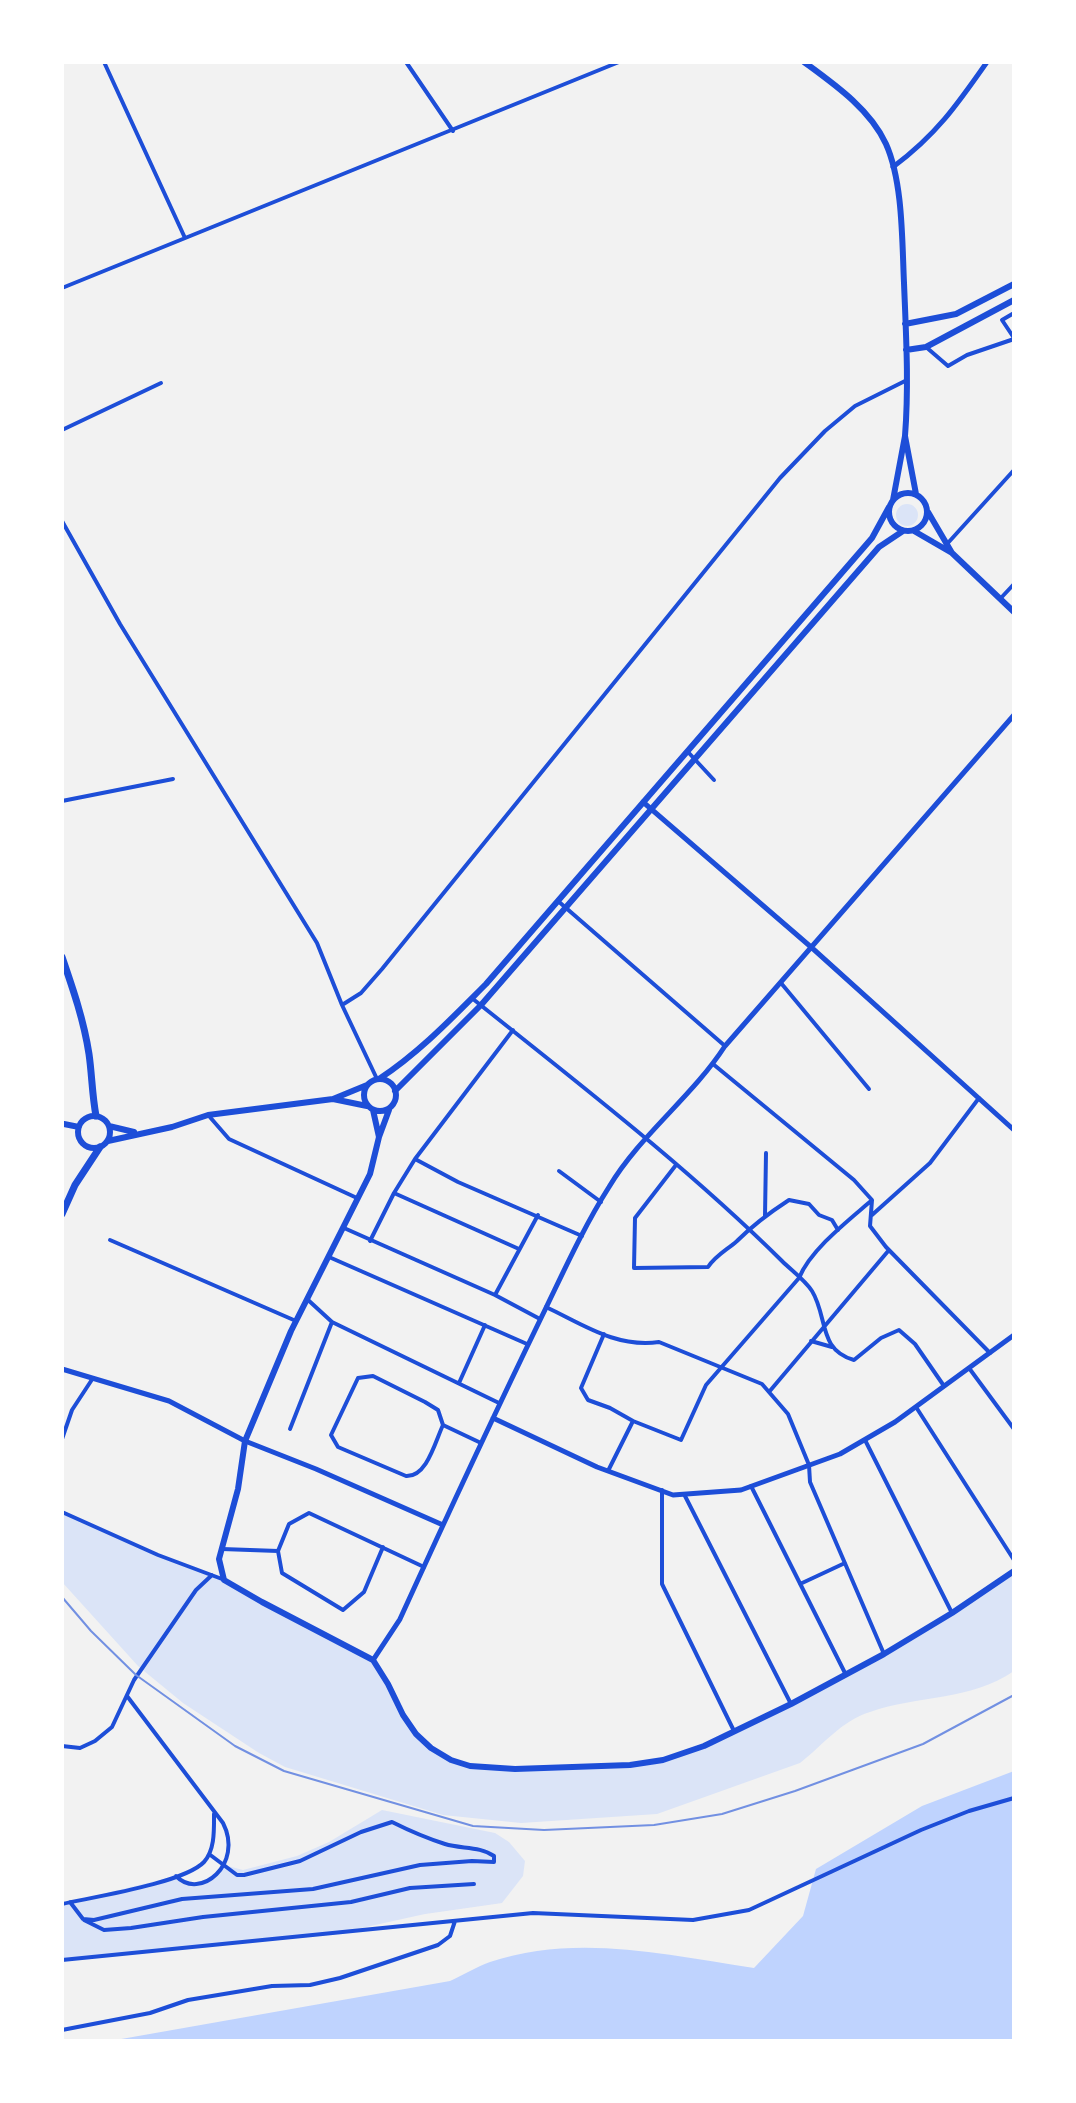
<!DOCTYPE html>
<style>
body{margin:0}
#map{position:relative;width:1076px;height:2103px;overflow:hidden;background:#f2f2f2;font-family:Rubik,sans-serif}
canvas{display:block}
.frame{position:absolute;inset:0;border:64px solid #fff;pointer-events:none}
</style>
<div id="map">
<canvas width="1076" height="2103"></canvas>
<div class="frame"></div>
</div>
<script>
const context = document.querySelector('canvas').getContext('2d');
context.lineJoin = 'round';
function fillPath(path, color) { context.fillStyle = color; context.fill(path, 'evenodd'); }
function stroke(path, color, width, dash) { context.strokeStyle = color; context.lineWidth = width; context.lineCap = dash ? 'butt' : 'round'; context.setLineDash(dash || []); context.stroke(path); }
const green = new Path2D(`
 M896 515a11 11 0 1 1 22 0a11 11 0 1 1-22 0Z
 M62,1512l96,43 66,25 149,80 43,74 35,26 38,8 141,-3 52,-10 190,-94 142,-90v100c-44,30 -96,24 -144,41 -29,9 -47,33 -70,51l-143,51 -136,9 -78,-8 -158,-48 -26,-14 -76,-50 -45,-37 -76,-84z
 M382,1810l113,23 14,9 16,19 -2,15 -21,27 -77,11 -86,19 -277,27v-56l114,-28 15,8c12,-3 26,-7 33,-19l19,5 54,-14 32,-14z`);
const water = new Path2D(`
 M1014,1771v270h-904l340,-60c13,-6 26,-14 40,-19 86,-29 177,-7 264,6l49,-52 13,-47 106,-63z`);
const minor = new Path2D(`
 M104,62l81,176
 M406,62l47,69
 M62,288l557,-226
 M1014,313l-12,7 12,18
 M926,347l22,19 19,-11 47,-16
 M62,430l99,-47
 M62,521l58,103 197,319 25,62 35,74
 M947,544l67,-74
 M1000,599l14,-15
 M688,752l26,28
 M62,801l111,-22
 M558,901l167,145
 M781,983l88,106
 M473,999c105,84 213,167 309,262 9,9 23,19 30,30 16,26 6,59 42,69l27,-22 18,-8 16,14 29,42
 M342,1005l19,-12 21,-24 398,-491 45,-47 30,-25 52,-26
 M713,1064l141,116 18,20 -2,26 16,21 104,106
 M209,1116l20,23 128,59
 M415,1159l43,23 124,54
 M676,1165l-41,53 -1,50 74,-1c8,-12 19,-17 29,-26 16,-16 32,-28 52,-41l20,4 10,11 13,5 6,10
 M559,1171l42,31
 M394,1193l125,56
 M872,1215l58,-52 49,-65
 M765,1216l1,-63
 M344,1228l151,67 45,24
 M110,1240l186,81
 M370,1241l24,-48 21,-34 98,-129
 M329,1257l198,87
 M495,1295l43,-80
 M307,1299l25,23 167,81
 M546,1307c38,18 70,41 113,35l103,42 26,30 21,51 1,17 74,172
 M604,1334l-23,54 7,12 22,8 23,13
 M811,1341l21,6
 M969,1368l45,61
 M459,1383l26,-58
 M769,1392l120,-142
 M916,1407l98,153
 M443,1425c-8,17 -16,52 -37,51l-68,-29 -7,-12 27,-57 15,-2 52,26 13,8 5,15 38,18
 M290,1429l42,-107
 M62,1439l10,-29 21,-32
 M865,1440l87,173
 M608,1471l25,-50 48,19 25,-55 93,-107c12,-29 50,-58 73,-78
 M751,1486l95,189
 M662,1490v94l72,147
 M684,1494l107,210
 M62,1512l96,43 64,24
 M222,1549l56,2 11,-27 20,-11 115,54
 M278,1551l4,22 61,37 21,-18 19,-45
 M800,1584l45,-21
 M127,1696l96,127c21,41 -23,78 -47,53
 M62,1746l18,2 15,-7 17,-14 22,-47 62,-90 16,-15
 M70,1902l13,17 11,1 88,-21 131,-10 107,-24 52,-4 22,1v-6c-14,-10 -33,-7 -49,-12 -19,-6 -35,-13 -53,-22l-31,10 -61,29 -56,14h-7l-28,-21
 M62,1904c31,-7 122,-21 142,-42 11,-12 10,-32 10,-48
 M84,1920l20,10 27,-2 72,-11 148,-15 59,-14 64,-4
 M62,1960l471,-47 160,7 56,-10 172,-80 48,-19 45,-13
 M62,2030l88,-17 38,-13 84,-14 38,-1 30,-7 98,-33 12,-9 5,-15`);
const tertiary = new Path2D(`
 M893,167c43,-32 64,-62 94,-105
 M643,802l168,145 203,183
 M62,1369l107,32 76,40 71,28 127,56
 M493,1418l104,49 76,28 68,-5 99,-36 55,-32 119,-87
 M373,1660l27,-41c46,-101 93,-202 142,-303 21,-43 41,-88 67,-129 31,-52 83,-90 116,-141l289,-331`);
const secondary = new Path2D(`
 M804,62c30,22 66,47 82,82 17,38 16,97 18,139 2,51 5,102 1,153
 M905,324l51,-10 58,-30
 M906,350l20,-3 88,-47
 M889 512a19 19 0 1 1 38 0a19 19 0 1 1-38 0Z
 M893,500l12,-64 11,58
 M914,531l38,22 -24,-41
 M952,553l62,59
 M364 1095a16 16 0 1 1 32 0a16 16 0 1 1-32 0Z
 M379,1079c41,-27 73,-61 107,-95l386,-446 17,-31
 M395,1091l86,-86 398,-458 24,-16
 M367,1106l-34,-7 34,-14
 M373,1110l6,27 10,-27
 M78 1132a16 16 0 1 1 32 0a16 16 0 1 1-32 0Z
 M64,1124l15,3
 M109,1126l25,6
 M379,1137l-9,37 -79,157 -46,110 -7,48 -19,70 5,21 38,22 111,58 15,24 15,31 13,19 15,14 20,12 19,6 45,3 115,-4 33,-5 41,-14 87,-42 93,-50 68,-41 62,-42
 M108,1141l64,-14 36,-12 125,-16`);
const trunk = new Path2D(`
 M62,957c11,32 22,64 27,97 3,21 3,40 7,62
 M62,1214l13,-29 25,-38`);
const rail = new Path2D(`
 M62,1597l29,34 45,44 99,71 49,25 189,55 71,4 110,-5 68,-11 73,-23 128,-47 91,-49`);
fillPath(green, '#dbe4f7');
fillPath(water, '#bfd3fe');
stroke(minor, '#1d4ed8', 4);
stroke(tertiary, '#1d4ed8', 5);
stroke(secondary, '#1d4ed8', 6);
stroke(trunk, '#1d4ed8', 7);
stroke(rail, '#7290e2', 2);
</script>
